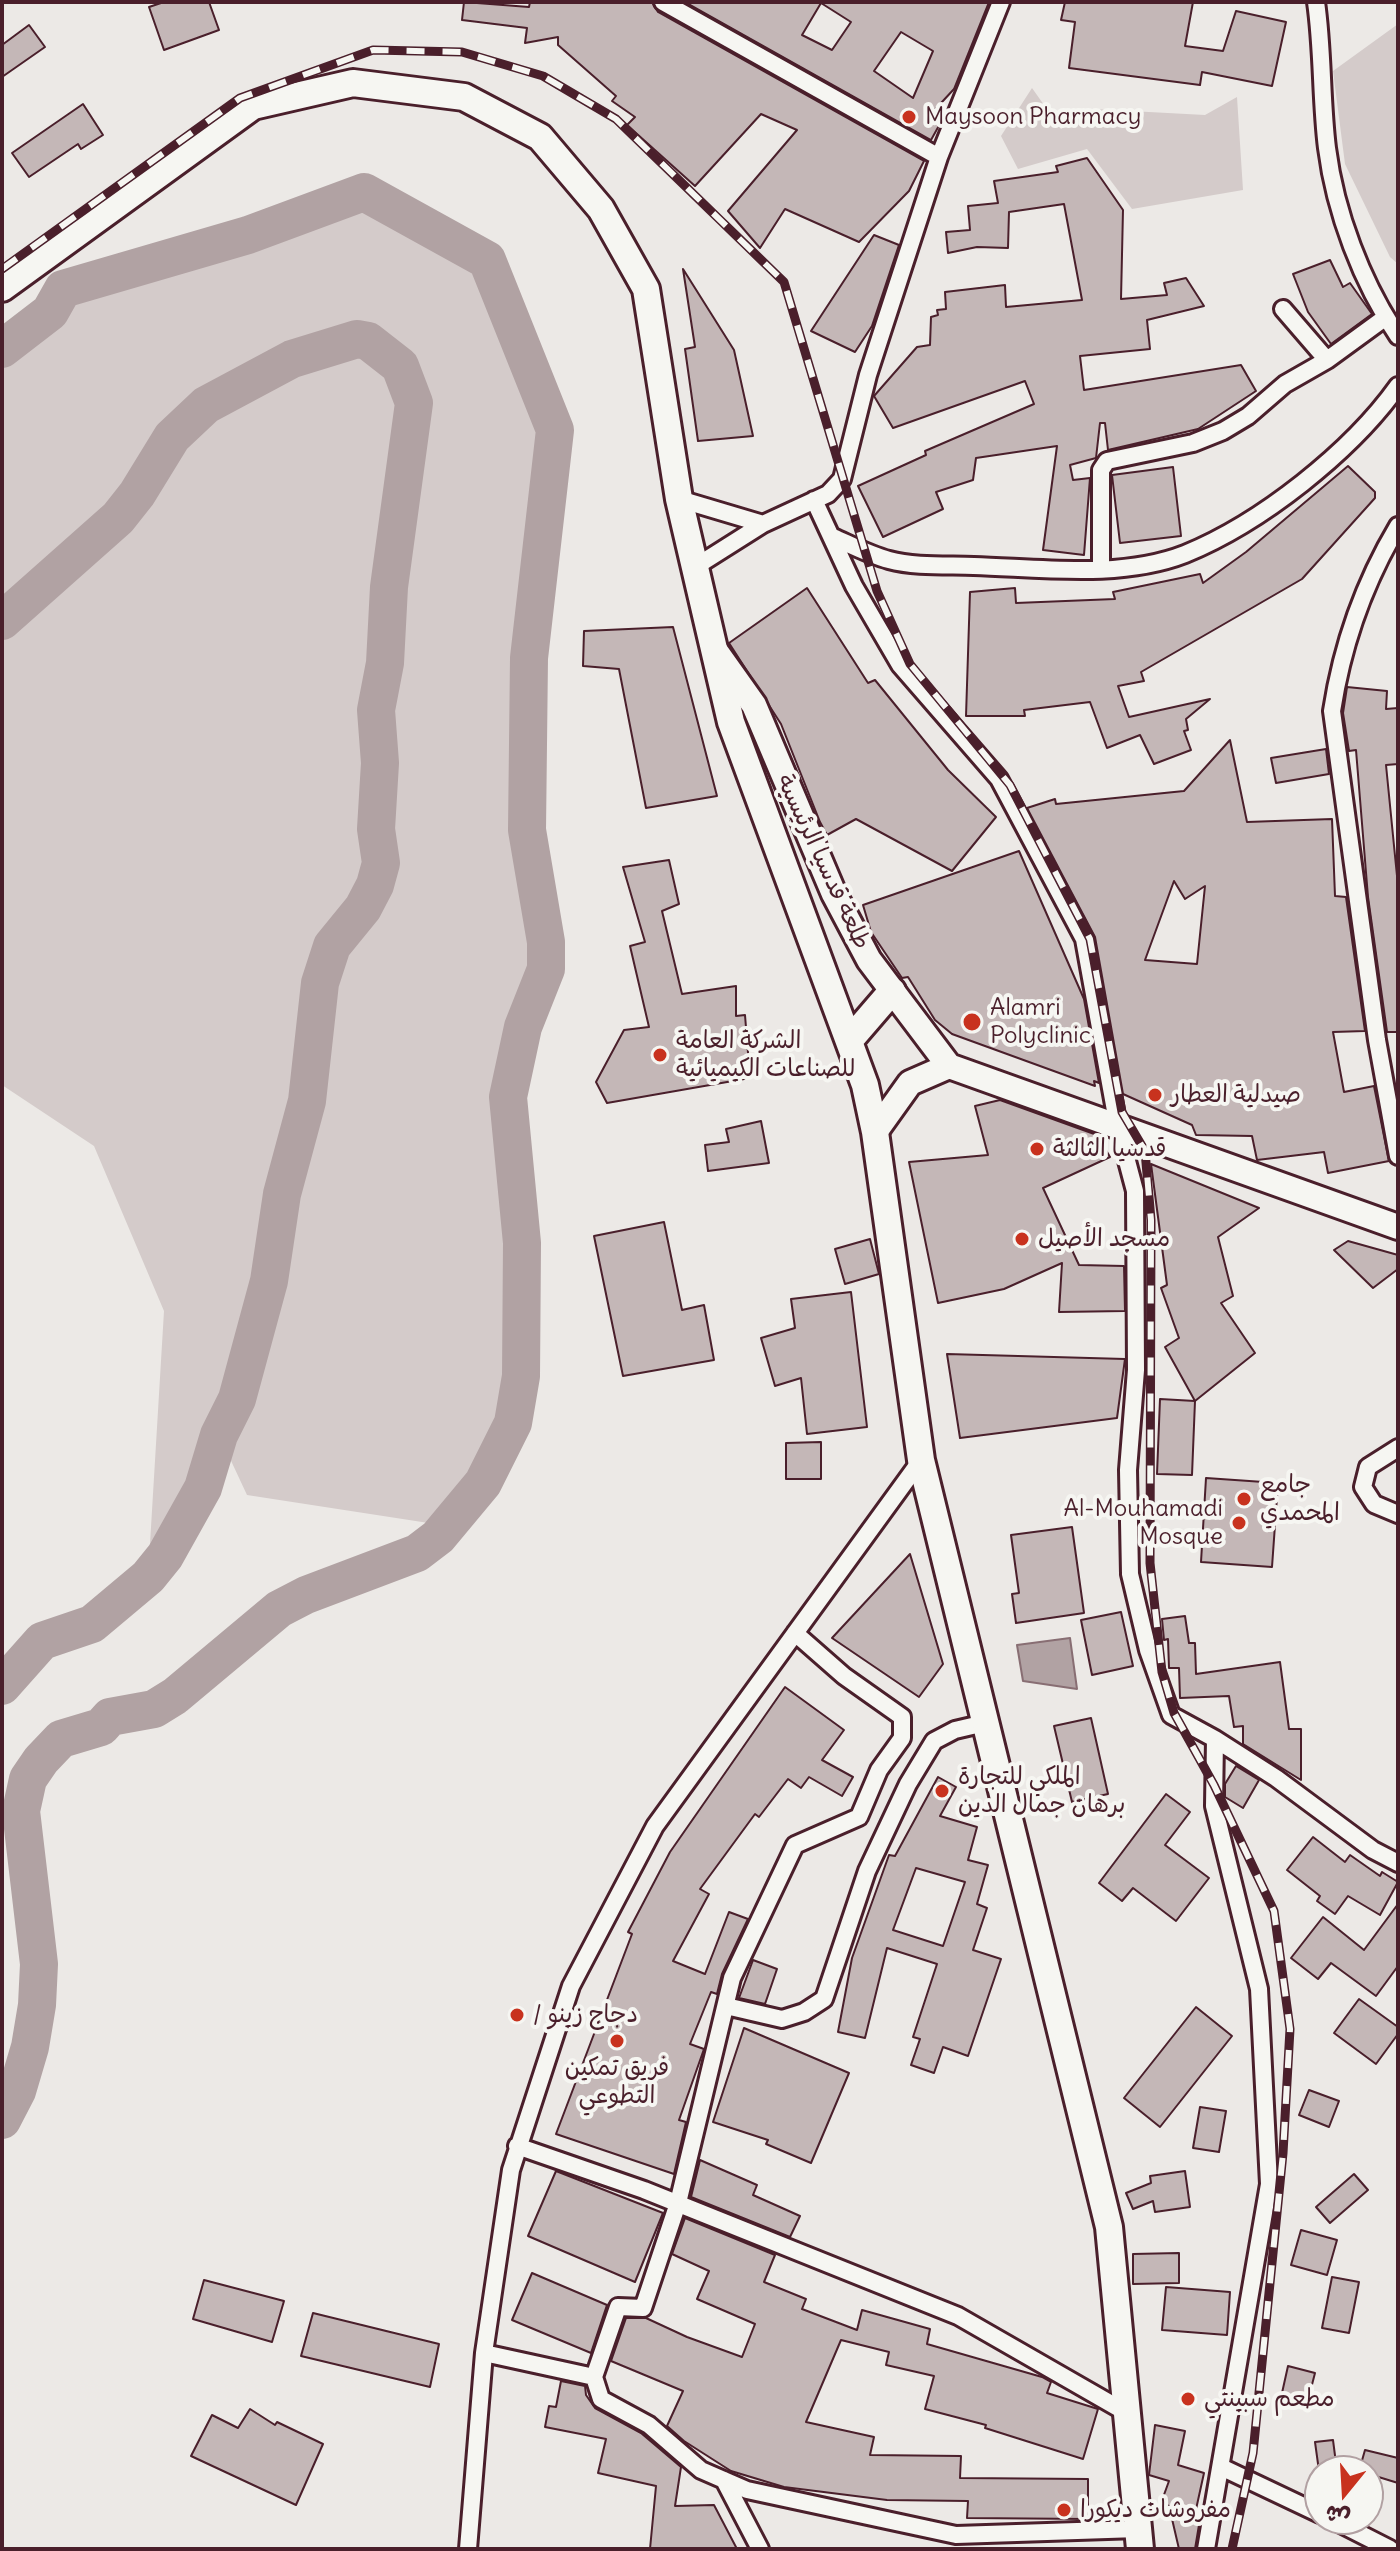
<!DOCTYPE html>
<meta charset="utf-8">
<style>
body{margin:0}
#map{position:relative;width:1400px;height:2551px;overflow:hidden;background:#ece9e6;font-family:Delius,"Playpen Sans Arabic",sans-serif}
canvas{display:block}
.frame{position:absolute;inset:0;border:4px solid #4a1f2b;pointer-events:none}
.north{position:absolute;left:1304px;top:2455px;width:80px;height:80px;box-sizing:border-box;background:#f6f6f2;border:2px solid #b1a0a2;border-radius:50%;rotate:198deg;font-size:22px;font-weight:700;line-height:32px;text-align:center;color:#4a1f2b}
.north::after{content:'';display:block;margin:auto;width:28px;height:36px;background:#c8321e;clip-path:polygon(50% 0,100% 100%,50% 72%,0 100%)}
</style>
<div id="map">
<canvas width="1400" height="2551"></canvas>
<div class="frame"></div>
<div class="north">ش</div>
</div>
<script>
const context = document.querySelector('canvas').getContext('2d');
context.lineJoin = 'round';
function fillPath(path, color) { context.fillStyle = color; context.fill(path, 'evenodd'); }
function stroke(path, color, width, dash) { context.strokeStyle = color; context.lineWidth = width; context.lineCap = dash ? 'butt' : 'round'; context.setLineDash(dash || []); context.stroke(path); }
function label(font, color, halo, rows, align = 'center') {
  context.font = font + ' Delius,"Playpen Sans Arabic",sans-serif'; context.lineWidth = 8; context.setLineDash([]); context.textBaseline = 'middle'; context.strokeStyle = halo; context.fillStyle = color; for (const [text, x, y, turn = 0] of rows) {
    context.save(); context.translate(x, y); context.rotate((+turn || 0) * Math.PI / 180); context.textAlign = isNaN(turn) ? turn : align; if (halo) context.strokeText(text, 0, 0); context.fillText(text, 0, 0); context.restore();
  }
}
const green = new Path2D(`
 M1398,24v240l-8,-7 -45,-93 -12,-93z
 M1032,88l29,41 32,-20 112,6 32,-18 6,93 -111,19 -45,-60 -69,20 -17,-33z
 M364,192l123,68 68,170 -26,246 -2,154 19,139 -23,58 -15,70 13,162v117l-23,82 -50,68 -201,-31 -28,-60 -5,16 -66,126 16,-266 -70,-165 -92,-61v-465l75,-68 -75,58v-263l61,-58zM278,1213l-23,115 -35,104 57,-219z`);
const water = new Path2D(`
 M1070,1638l7,51 -54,-8 -6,-36z`);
const river = new Path2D(`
 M2,349l48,-37 13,-23 185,-54 116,-43 123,68 68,170 -26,228 -2,172 19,112v27l-23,58 -15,70 14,146 -1,133 -8,47 -30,60 -45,54 -21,16 -111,42 -27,14 -104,87 -21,13 -44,8 -9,10 -40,12 -20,21 -13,19 -7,32 18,153 -2,41 -7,42 -13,44 -15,29
 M2,621l116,-103 19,-24 35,-57 34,-32 86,-46 65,-20 11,2 32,25 14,37 -25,184 -4,76 -9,47 4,53 -4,66 5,34 -6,22 -12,23 -31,38 -12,37 -13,118 -25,93 -13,87 -32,118 -18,36 -16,53 -38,68 -17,21 -56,47 -50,17 -40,45`);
const building = new Path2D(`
 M164,2h45l10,28 -55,20 -15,-43z
 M464,2l65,5 1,-5h122l6,10 266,149 -15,30 -50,51 -74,-33 -25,39 -32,-37 69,-81 -36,-16 -66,72 -68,-61 8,-8 -23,-16 4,-5 -58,-51v-8l-33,6 2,-15 -65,-8z
 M685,2h304l-35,87 -24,26 11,7 -10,18zM821,3l30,19 -19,28 -30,-15zM901,32l32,19 -20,47 -39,-27z
 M1065,2h128l-8,44 38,5 13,-40 50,11 -14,64 -70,-14 -2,13 -131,-17 6,-46 -14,-2z
 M29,25l16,22 -43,30v-32z
 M83,104l20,31 -22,14 -3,-5 -49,33 -17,-24z
 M1087,158l36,52 -2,89 46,-4 -3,-12 22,-5 18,28 -57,14 3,29 -70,7 4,34 157,-25 15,26 -58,38 -90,21 -3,-27h-5l-4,35 -26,7 3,15 17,-2 -6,77 -41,-5 14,-104 -81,12 -3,22 -37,12 7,17 -60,28 -25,-51 68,-31 -1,-4 109,-47 -9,-23 -132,47 -19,-32 43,-49 13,-2 1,-28 7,-2 -1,-5 9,-1 -1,-17 60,-7 1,22 76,-7 -18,-96 -55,8 -1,36 -31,-1 -29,6 -2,-21 24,-2 -2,-24 30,-3 -4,-22 64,-9 -2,-6z
 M874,235l25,10 -27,81 -17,26 -44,-21z
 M1330,260l13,27 7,-4 22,31 -41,30 -23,-32 -15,-38z
 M683,269l51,81 19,86 -55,5 -13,-92 10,-2z
 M1348,466l27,26v6l-73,81 -161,93 3,9 -26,5 11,31 81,-18 -24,20 2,11 -4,1 7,19 -37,14 -14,-29 -33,13 -17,-46 -66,8 1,6h-59l4,-124 45,-4 1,15 99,-4 -2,-7 87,-18 3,9 43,-31z
 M1173,467l8,69 -61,7 -8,-68z
 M807,588l61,95 7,-3 73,90 48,47 -44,54 -96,-52 -29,16 -7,-13 -39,-98 -52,-81z
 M673,627l44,169 -71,12 -27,-139 -36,-3 1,-35z
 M1347,687l40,4 -1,18 12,-1v56l-12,1 12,121v146h-11l-19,-135 -12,-147 -7,1 -6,-38z
 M1230,740l17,82 85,-3 3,77 11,1 19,134 -32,1 11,60 30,-6 15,75 -61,12 -4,-21 -67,8 -5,-24 -56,-1 -4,-10 -69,-31 -28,-157 -68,-129 28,-9 1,5 128,-13zM1174,881l11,18 20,-13 -8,78 -52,-4z
 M1326,749l3,25 -53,9 -5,-25z
 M1019,851l65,148 15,84 -5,-2 1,5 -143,-52 -17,-14 -27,-43 -6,1 -31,-46 -8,-27z
 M669,860l10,44 -17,7 20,83 54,-8v30l9,-1 5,63 -143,25 -11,-21 28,-52 25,-3 -19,-81 15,-4 -22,-75z
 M1000,1100l97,35 13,22 -67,31 36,77 45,1 1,45 -66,1 3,-49 -58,26 -66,14 -29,-141 79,-7 -13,-49z
 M761,1121l8,42 -61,8 -3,-26 24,-3 -3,-13z
 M1151,1164l108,44 -41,29 15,59 -12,7 34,50 -60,48 -30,-54 14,-9 -18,-50 6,-3z
 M664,1222l18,88 22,-5 10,55 -91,16 -29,-140z
 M870,1239l9,35 -34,10 -10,-35z
 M1348,1241l50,14v14l-25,19 -39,-38z
 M851,1292l16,135 -60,7 -6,-56 -26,8 -14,-48 34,-10 -4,-29z
 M947,1354l178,5 -8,59 -157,20z
 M1160,1399l35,2 -3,74 -35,-1z
 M821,1442v37h-35v-36z
 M1206,1478l72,5 -6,84 -71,-5z
 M1072,1527l12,86 -68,10 -4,-29 7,-1 -8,-58z
 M910,1554l33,110 -24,33 -87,-59z
 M1121,1612l12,54 -41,9 -11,-55z
 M1185,1616l4,27h6l1,31 84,-12 9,67h12v51l-58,-36v-18l-9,1 -5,-31 -49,2 -1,-30h-10l-1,-29 -4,1 -2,-21z
 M785,1687l59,43 -22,30 31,17 -11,19 -33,-19 -8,11 -13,-9 -29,38 -4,-3 -55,75 9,5 -36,67 32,13 24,-62 19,7 -26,55 -5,20 -6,-2 -21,52 14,5 -25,71 7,2 -12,52 -118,-40 76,-200 -4,-2 42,-80z
 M1091,1718l17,76 -36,8 -18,-76z
 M1236,1766l23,14 -16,28 -18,-11v-13z
 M938,1777l18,10 -16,29 37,11 -9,33 20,5 -11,39 10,4 -14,42 28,9 -33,97 -25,-9 -9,26 -23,-8 9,-26 -7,-2 24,-73 -50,-16 -22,90 -27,-6 14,-74 37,-103 6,1zM916,1868l49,14 -22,64 -50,-16z
 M1166,1794l24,18 -25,33 44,33 -33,43 -43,-33 -11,13 -23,-18z
 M1313,1837l32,25 5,-7 30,21 2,-4 16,10 -18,33 -32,-19 -13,18 -18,-13 3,-5 -33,-26z
 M1398,1904v62l-22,30 -45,-33 -13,16 -27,-21 32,-41 41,33z
 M753,1960l24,9 -12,35 -26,-6z
 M1359,1999l39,28v7l-22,30 -42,-31z
 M1196,2007l36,29 -72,91 -36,-29z
 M744,2028l105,45 -38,90 -45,-19 2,-4 -55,-18z
 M1309,2090l30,11 -10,26 -30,-12z
 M1200,2107l26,4 -7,41 -26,-4z
 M700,2160l57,25 -4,10 47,21 -10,21 -99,-40z
 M556,2171l107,42 -28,69 -107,-46z
 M1185,2171l5,36 -35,5 -2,-11 -20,8 -7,-16 25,-10 -1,-7z
 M1354,2174l14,16 -38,33 -14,-16z
 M685,2218l90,37 -11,27 42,17 -4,10 55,21 5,-20 68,19 -3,15 115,33 9,5 -4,11 51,16 -15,50 -98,-31 1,-3 -61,-16 9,-33 -48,-11 3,-13 -48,-12 -35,82 68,15 -4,18 91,1 -1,22 128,1v40l-121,-1 1,-17 -81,-1 -103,-13 -53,-16 -47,-30 -17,-15 16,-35 -72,-30 15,-43h20l41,19 55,20 13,-33 -58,-25 12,-28 -37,-17z
 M1301,2230l36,10 -10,35 -36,-10z
 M1179,2253v30l-46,1v-30z
 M532,2273l75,32 -16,48 -79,-33z
 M1332,2277l27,5 -10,51 -27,-5z
 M204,2280l80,21 -12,41 -79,-23z
 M1166,2287l64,5 -3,43 -65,-5z
 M313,2313l126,31 -9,43 -129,-31z
 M1288,2366l27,7 -9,35 -26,-6z
 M561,2381l24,5 1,9 9,13 46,25 40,34 -6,39 39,-1 23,44h-87l6,-63 -58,-13 8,-34 -61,-12 4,-21 7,1z
 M250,2409l25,16 2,-3 46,22 -27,61 -105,-49 21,-41 26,13z
 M1155,2425l30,6 -7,34 26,8 -11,50 6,2 -4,24h-16l-10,-43 -8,-3 8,-22 -20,-6z
 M1333,2440l4,31h-18l-4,-29z
 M1365,2450l33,8v25l-39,-12z`);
const minor = new Path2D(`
 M663,2l276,155
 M1316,2c7,48 5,98 11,146 8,64 35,135 71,188
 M1283,309l44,51
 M679,499l84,25
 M814,500l40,86 46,79 99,114 85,160 34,188 17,64 1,179 -8,100 2,104 18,76 23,65 44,24 -1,67 45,183 10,195 -63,365
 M1398,526c-34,57 -56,120 -66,185l45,329 21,116
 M833,537c18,8 37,18 56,23 26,7 58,5 85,6 67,2 147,13 211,-12 76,-31 166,-102 213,-168
 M695,567l68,-43 65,-30 14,-15 26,-104 71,-218 62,-155
 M1101,568v-98l6,-9 86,-18 30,-12 25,-15 37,-32 42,-24 59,-43
 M1398,1448l-30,19 -5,20 11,17 24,10
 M1215,1739l61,39 97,72 25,13
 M726,2006l56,13 22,-7 20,-13 43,-128 41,-87 26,-43 21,-11 30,-7
 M517,2146l127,44 314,126 169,97
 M484,2353l110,24 7,22 48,26 52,45 46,20 209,45 182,-6
 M594,2377l24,-70 25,1 35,-105 54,-225 63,-133 64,-28 20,-47 23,-32v-21l-58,-41 -49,-43
 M1221,2467l99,47
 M724,2480l36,69
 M1331,2519l59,30
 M468,2549l16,-196 27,-183 60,-184 84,-160 266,-366`);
const secondary = new Path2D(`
 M715,650l39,55 80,189 35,66 80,106 449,161
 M875,1132l35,-49 39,-17`);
const primary = new Path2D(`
 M2,288l251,-182 100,-23 111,14 76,40 61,72 45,80 33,210 52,223 134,363 10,47 46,328 188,767 31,322
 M849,1041l43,-50`);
const rail = new Path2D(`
 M2,269l238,-171 133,-48 89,2 81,24 73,43 168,163 93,309 33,73 100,121 80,154 32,173 23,39 6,69 -1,343 12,109 12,41 40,72 60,126 16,118 -7,124 -30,300 -21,96`);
const markers = [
 [909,117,8,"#c8321e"],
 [972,1022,10,"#c8321e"],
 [660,1055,8,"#c8321e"],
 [1155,1095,8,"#c8321e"],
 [1037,1149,8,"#c8321e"],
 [1022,1239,8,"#c8321e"],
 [1244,1499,8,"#c8321e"],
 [1239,1523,8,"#c8321e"],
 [942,1791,8,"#c8321e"],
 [517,2015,8,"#c8321e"],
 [617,2041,8,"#c8321e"],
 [1188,2399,8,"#c8321e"],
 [1064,2510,8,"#c8321e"]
];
const poiNames = [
 ["Maysoon Pharmacy",925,117],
 ["Alamri",990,1008],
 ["Polyclinic",990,1036],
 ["الشركة العامة",676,1041],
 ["للصناعات الكيميائية",676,1069],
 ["صيدلية العطار",1171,1095],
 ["قدسيا الثالثة",1053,1149],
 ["مسجد الأصيل",1038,1239],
 ["جامع",1260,1485],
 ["المحمدي",1260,1513],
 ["Al-Mouhamadi",1223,1509,"right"],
 ["Mosque",1223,1537,"right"],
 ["الملكي للتجارة",958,1777],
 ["برهان جمال الدين",958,1805],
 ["/ دجاج زينو",533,2015],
 ["فريق تمكين",617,2068,"center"],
 ["التطوعي",617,2096,"center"],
 ["مطعم سبينتي",1204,2399],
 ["مفروشات ديكورا",1080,2510]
];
const streetNames = [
 ["طلعة قدسيا الرئيسية",823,862,65]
];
fillPath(green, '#d4cbca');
fillPath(water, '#b1a2a3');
stroke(water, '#886e73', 2);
stroke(river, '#b1a2a3', 38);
fillPath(building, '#c4b7b7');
stroke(building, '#4a1f2b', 2);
stroke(minor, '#4a1f2b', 22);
stroke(secondary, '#4a1f2b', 30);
stroke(primary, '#4a1f2b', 32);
stroke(minor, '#f6f6f2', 16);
stroke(secondary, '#f6f6f2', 24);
stroke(primary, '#f6f6f2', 26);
stroke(rail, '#4a1f2b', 9);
stroke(rail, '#f6f6f2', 6, [18]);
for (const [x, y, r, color] of markers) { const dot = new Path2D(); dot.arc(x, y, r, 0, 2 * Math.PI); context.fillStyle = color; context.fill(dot); stroke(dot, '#f6f6f2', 3); }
label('24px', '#4a1f2b', '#f6f6f2', poiNames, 'left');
label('24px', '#4a1f2b', '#f6f6f2', streetNames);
</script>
